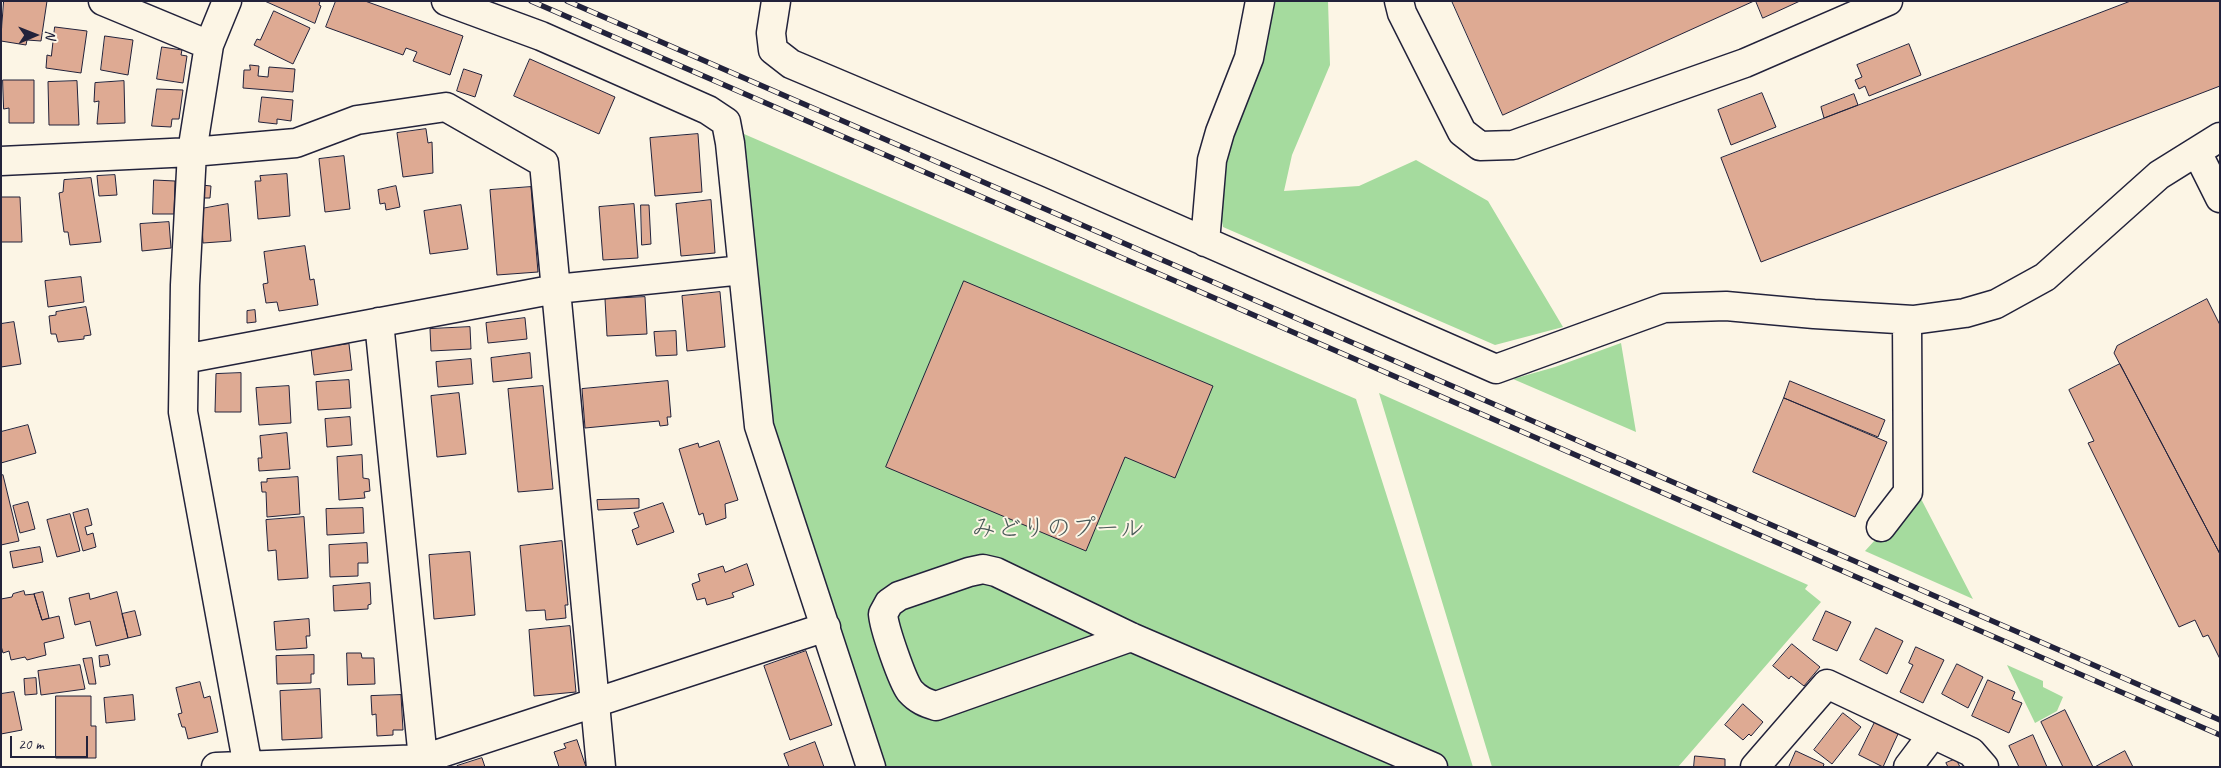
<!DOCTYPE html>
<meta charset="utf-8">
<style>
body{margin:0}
#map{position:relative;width:2221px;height:768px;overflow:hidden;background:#fcf5e5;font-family:Caveat,sans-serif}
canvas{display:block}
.frame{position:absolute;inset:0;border:2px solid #22223b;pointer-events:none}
.north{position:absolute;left:10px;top:10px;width:50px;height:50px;-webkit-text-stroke:4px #fcf5e5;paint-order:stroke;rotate:89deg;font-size:14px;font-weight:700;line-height:20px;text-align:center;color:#22223b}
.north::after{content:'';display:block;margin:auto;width:18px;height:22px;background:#22223b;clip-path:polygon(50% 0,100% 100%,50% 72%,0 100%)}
.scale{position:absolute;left:10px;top:736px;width:78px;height:22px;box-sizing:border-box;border:2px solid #22223b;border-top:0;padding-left:6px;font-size:15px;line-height:18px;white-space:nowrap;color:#22223b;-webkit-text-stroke:4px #fcf5e5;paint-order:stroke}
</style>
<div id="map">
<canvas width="2221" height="768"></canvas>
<div class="frame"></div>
<div class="north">N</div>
<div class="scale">20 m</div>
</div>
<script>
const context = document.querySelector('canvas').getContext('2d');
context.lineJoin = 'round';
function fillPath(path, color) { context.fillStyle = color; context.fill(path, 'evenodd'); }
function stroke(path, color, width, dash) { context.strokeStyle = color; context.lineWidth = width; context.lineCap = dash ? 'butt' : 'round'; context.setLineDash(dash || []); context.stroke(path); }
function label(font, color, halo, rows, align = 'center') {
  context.font = font + ' Caveat,"Klee One",sans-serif'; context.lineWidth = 4; context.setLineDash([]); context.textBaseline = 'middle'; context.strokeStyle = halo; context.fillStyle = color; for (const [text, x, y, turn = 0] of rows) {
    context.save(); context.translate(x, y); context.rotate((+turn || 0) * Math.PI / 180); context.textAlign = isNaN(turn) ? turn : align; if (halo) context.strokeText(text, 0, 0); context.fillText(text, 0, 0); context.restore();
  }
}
const green = new Path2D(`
 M1271,1h57l2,64 -38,90 -8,36 75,-5 57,-26 72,41 75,126 -68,18 -272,-118 -5,-29 13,-64z
 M744,134l612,265 117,368h-588l-115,-352z
 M1621,343l15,89 -123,-53 42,-12z
 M1379,393l429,192 -3,4 16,13 -143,165h-186z
 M1918,493l55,106 -108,-48z
 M2007,665l36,16v6l20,10 -6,14 -22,12z`);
const building = new Path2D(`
 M4,1h43l-6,40 -14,-1 -1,5 -25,-4z
 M265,1h55l-1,4 2,1 -6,17z
 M336,1h29l98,35 -13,39 -37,-14 4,-9 -11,-4 -3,7 -77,-28z
 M1452,1h302l-251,114z
 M1756,1h44l-37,17z
 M2131,1h89v85l-459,176 -40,-104z
 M274,11l36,17 -17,36 -39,-19 3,-6 3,1z
 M55,27l32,4 -6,42 -35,-5 1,-13 4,1z
 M105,36l28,4 -5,35 -27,-5z
 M1909,44l12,31 -52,21 -4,-10 -6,3 -4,-9 7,-3 -5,-12z
 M162,47l20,3 -1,5 6,1 -4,27 -26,-4z
 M530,59l85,38 -16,37 -85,-38z
 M250,65l9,1 -1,10 10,1 1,-10 26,2 -2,23 -50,-4 1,-18h6z
 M464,69l18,6 -7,22 -18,-6z
 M3,80h31v43h-25v-15l-5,1z
 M77,81l2,44h-30l-1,-43z
 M124,81l1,42 -28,1 2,-23 -5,1 1,-19z
 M157,89l26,1 -4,29h-7l-1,8 -19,-1z
 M1762,93l14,34 -45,18 -13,-35z
 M1854,94l4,11 -34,13 -3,-11z
 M262,97l31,3 -2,21 -14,-2v5l-18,-2z
 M426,129l2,14 4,-1 1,31 -30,4 -6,-44z
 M698,134l4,58 -47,4 -5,-58z
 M344,156l6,53 -25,3 -6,-53z
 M287,174l3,42 -32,3 -3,-38h6l-1,-5z
 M115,175l2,20 -18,1 -2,-20z
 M91,178l10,64 -31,3 -2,-13h-4l-5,-39 4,-1 1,-12z
 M154,180l21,1 -1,33h-21z
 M202,185l9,1 -1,12h-9z
 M396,186l4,21 -14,3 -1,-7 -5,1 -2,-14z
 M531,187l7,85 -41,3 -7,-85z
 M1,197h19l2,45h-21z
 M711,200l4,53 -34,3 -5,-52z
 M228,204l3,37 -28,2 -2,-34z
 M634,204l4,54 -35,2 -4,-53z
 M461,205l7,44 -38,5 -6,-43z
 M641,205h8l2,39 -9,1z
 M169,222l2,26 -29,3 -2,-27z
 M305,246l5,34 4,-1 4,26 -39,6 -2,-9 -11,1 -3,-19 5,-1 -4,-31z
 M81,277l3,25 -36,5 -3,-26z
 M964,281l249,105 -38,92 -50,-21 -39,94 -200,-84z
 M720,292l5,55 -38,4 -5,-55z
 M645,297l2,37 -40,2 -2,-37z
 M2207,299l13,26v229l-106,-201 3,-7z
 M86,307l5,28 -7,1v3l-26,3 -2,-8h-5l-2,-18 7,-1v-3z
 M255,310l1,12 -9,1v-12z
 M525,318l2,21 -39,4 -2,-20z
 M14,322l7,42 -20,3v-43z
 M470,327l1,22 -40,2 -1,-22z
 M676,331l1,24 -21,1 -2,-24z
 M349,344l3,26 -38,5 -3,-26z
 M530,353l2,25 -39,4 -2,-24z
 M471,359l2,25 -35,3 -2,-25z
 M2120,364l100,190v105l-12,-24 -5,2 -8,-17 -16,7 -91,-184 6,-2 -25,-51z
 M241,373v39h-26l1,-38z
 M349,380l2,28 -33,2 -2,-28z
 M668,381l3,36h-4l1,8 -8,1 -1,-5 -74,7 -3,-39z
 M1790,381l95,39 -7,17 -94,-39z
 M289,386l2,37 -32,2 -3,-37z
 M543,386l10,103 -35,3 -10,-103z
 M459,393l7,61 -29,3 -6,-61z
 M1784,398l103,44 -32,75 -102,-45z
 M350,417l2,28 -25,2 -2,-28z
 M28,425l8,28 -35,10v-31z
 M287,433l3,36 -31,2 -1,-13h4l-2,-22z
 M719,441l19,59 -13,4 1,14 -20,7 -3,-12 -4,2 -20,-66 19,-6 1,4z
 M362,455l1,23 6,1 1,12 -6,1 1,6 -26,2 -2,-43z
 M3,475l16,66 -18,4v-69z
 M298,477l2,37 -33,3 -1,-25h-4l-1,-10h6v-3z
 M639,499v9l-41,2 -1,-10z
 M28,502l7,27 -15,4 -7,-27z
 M663,503l11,29 -37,13 -5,-15 7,-3 -5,-14z
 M363,508l1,25 -37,2 -1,-26z
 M88,509l4,16 -7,2 2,8 6,-2 3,14 -13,4 -10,-38z
 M70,514l10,37 -23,6 -10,-37z
 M304,517l4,61 -30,2 -2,-30 -8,1 -2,-31z
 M562,541l6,64h-3l1,13 -20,2 -1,-10 -19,1 -6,-65z
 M367,543l1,20h-10v13l-28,1 -1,-32z
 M40,547l3,15 -30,6 -3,-16z
 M470,552l5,63 -41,4 -5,-64z
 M747,564l7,21 -22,8 2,4 -27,8 -2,-7 -8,2 -5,-16 8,-3 -2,-7 25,-8 2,6z
 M370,583l1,21 -3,1v4l-34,2 -1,-25z
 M24,591l1,4 9,-1 8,26 17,-4 5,22 -20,5 2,12 -19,5 -2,-3 -14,3 -2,-9 -6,2 -2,-7v-47l11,-2 1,-3z
 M43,592l6,26 -7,2 -8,-26z
 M117,592l11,46 -32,8 -6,-25 -15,4 -6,-27 20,-5 1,6z
 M135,611l6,24 -13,3 -6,-24z
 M1826,611l25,11 -14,29 -24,-11z
 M309,619l1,17h-4l1,12 -31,2 -2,-28z
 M570,626l6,66 -42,4 -5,-66z
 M1876,628l27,13 -16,33 -27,-14z
 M1792,644l28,23 -16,19 -13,-10 -2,3 -16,-13z
 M1916,647l28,13 -21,43 -23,-11 13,-27 -4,-2z
 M806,651l26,74 -42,15 -26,-74z
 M347,653h14l1,5h12l1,26 -27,1z
 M108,655l2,10 -10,2 -1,-11z
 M314,655v19h-3v9l-34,1 -1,-28z
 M92,658l4,26h-7l-6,-25z
 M1957,664l26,13 -15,31 -26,-14z
 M80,665l5,24 -44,6 -3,-24z
 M36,678l1,16 -12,1 -1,-16z
 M1988,680l27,12 -3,7 10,4 -13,30 -37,-17z
 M200,682l4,16 6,-2 8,36 -30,7 -3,-12h-3l-4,-13 4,-1 -6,-25z
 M320,689l2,49 -40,2 -2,-49z
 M14,692l8,38 -21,4v-40z
 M133,695l2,25 -29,3 -2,-25z
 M401,695l2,35h-10v5l-16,1 -1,-22 -4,1 -1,-19z
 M56,696h35v30h5v32h-40z
 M1743,704l20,18 -12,14 -2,-2 -6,6 -18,-15z
 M2065,710l28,57h-30l-22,-45z
 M1843,713l18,14 -29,37 -18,-14z
 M1875,722l23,12 -15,33 -24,-12z
 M2033,735l14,32h-28l-10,-21z
 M577,740l9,27h-27l-5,-15 12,-4 -2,-4z
 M815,742l9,25h-35l-5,-13z
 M1796,751l28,13 -1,3h-34z
 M2125,751l8,16h-38z
 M1695,756l30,3v8h-31z
 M482,758l3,9h-28v-1z
 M1956,759l4,8h-12l-2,-4z`);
const minor = new Path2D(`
 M103,1l106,44
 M227,1l-18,44 -17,107 -7,133 -2,127 65,355
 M446,1l95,35 167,74 18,12 4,21 29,283 112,341
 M776,1l-5,32 2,17 18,14 258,109 447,196 168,-61 62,-2 88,8 99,6 52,-7 31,-9 49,-27 114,-102 61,-38
 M1399,1l3,12 60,119 18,14 33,-1 232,-82 143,-62
 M2197,152l23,46
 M1,161l191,-9 104,-9 61,-23 89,-13 98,56 57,604
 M1205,242l7,-82 8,-28 29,-74 11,-57
 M379,322l44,437 3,8
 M184,359l372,-70 187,-19
 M1881,527l27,-35 -1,-172
 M1131,637l-195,69c-10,-3 -18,-6 -26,-15 -8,-11 -26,-63 -27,-77l6,-11 10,-7 70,-24 14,-3 13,3 135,65 302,130
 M216,767l207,-8 403,-132
 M1755,767l72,-83 144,68 13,15
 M1908,767l25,-33`);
const rail = new Path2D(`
 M531,1l1689,734
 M567,1l1653,719`);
const parkNames = [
 ["みどりのプール",1058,529]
];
fillPath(green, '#a5db9e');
fillPath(building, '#deaa93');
stroke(building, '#22223b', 1);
stroke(minor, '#22223b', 31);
stroke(minor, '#fcf5e5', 28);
stroke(rail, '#22223b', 5.5);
stroke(rail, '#fcf5e5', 4, [11]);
label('25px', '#495a59', '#fcf5e5', parkNames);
</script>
